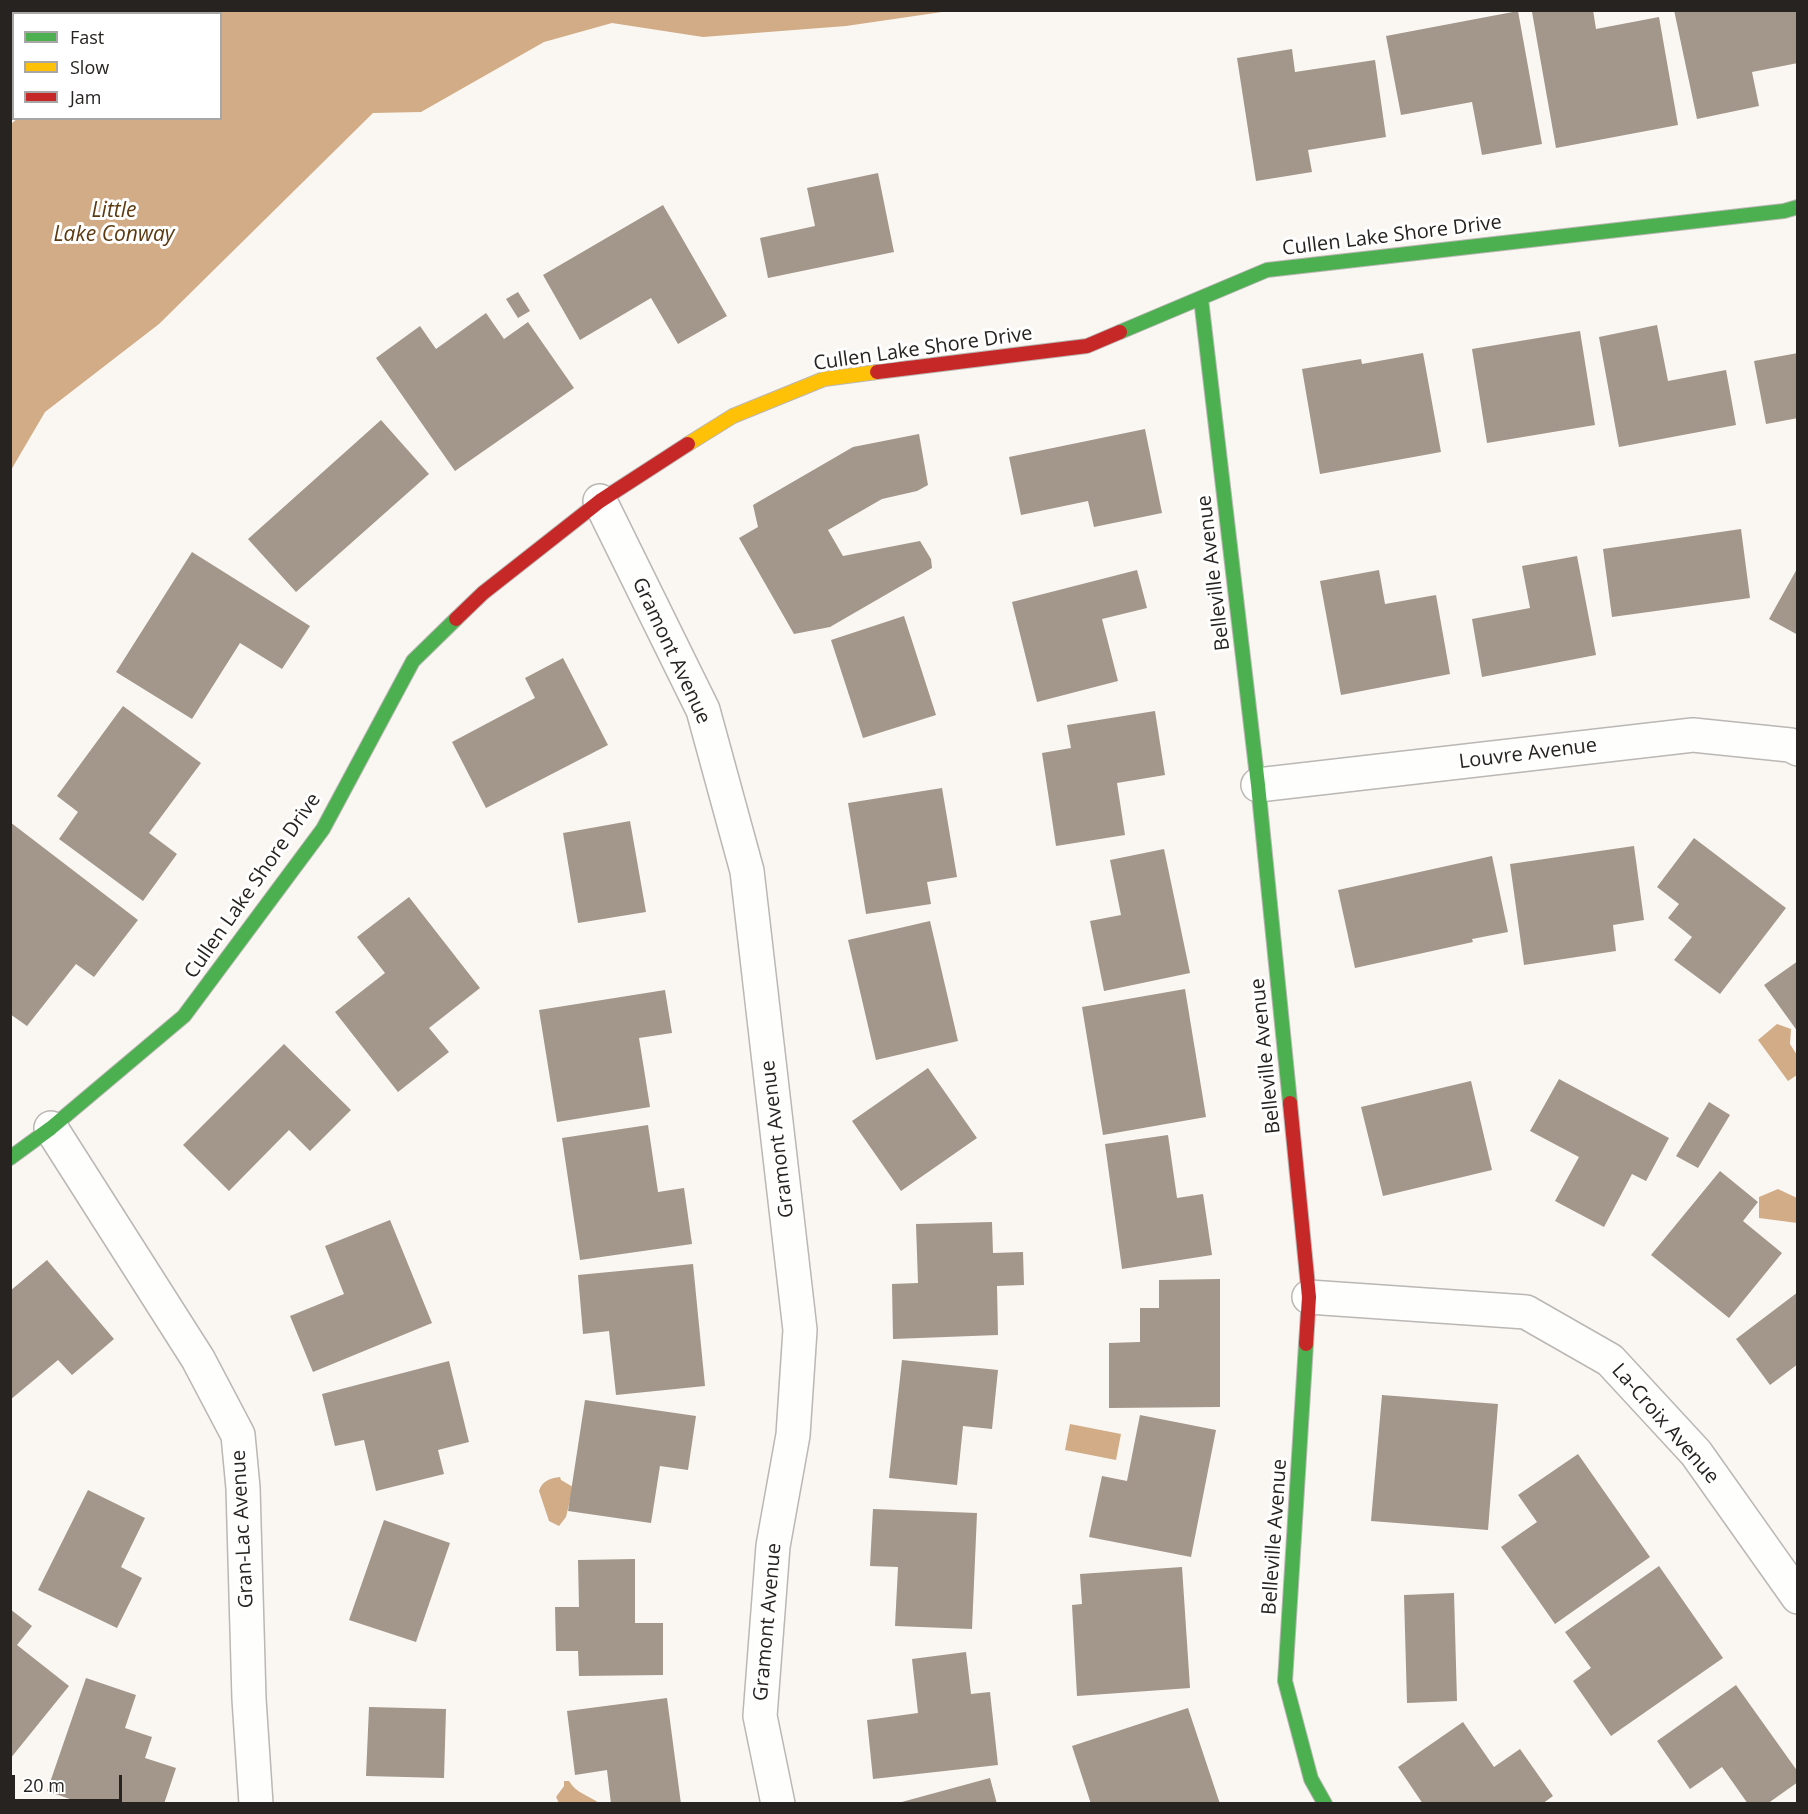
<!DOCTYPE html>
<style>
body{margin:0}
#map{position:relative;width:1808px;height:1814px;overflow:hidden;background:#faf6f2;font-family:"Open Sans",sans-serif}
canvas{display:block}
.frame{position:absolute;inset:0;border:12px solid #262320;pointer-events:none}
.legend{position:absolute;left:12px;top:12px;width:210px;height:108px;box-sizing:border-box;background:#fff;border:2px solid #a8a7a6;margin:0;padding:8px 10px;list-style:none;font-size:18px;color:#262320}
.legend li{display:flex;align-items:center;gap:12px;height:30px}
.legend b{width:30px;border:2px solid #a8a7a6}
.scale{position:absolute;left:12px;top:1775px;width:110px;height:27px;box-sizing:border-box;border:3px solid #262320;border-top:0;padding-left:8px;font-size:18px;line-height:21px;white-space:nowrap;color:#262320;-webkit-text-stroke:4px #fff;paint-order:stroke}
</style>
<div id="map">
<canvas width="1808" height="1814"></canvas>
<div class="frame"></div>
<ul class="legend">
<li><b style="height:8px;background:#4caf50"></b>Fast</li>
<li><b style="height:8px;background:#ffc107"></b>Slow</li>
<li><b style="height:8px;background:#c62828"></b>Jam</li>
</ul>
<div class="scale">20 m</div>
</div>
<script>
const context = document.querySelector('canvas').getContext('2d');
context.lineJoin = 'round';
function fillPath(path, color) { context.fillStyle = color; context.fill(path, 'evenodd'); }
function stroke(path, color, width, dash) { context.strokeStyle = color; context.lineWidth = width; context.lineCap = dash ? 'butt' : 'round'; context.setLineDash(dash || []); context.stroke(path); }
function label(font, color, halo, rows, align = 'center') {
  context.font = font + ' "Open Sans",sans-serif'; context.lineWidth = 6; context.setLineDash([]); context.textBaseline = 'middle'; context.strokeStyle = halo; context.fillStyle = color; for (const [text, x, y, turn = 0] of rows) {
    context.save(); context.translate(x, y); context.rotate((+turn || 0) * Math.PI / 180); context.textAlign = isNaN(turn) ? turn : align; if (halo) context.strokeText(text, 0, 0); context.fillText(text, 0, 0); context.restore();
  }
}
const water = new Path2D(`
 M11,10h938v1l-103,15 -143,11 -91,-14 -68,19 -123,70 -48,1 -214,211 -114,88 -34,58v-346l7,-6h202v-104h-206l-1,90h-3z
 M1777,1024l14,5 -1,15 7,11v20l-9,6 -30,-41z
 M1778,1189l19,9v25l-38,-5v-21z
 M1070,1424l51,10 -5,26 -51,-10z
 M560,1477l1,3 12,7 -7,30 -7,9 -10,-5 -10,-30c3,-10 11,-13 21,-14z
 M564,1781h5c7,12 19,14 30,22h-40l-3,-6 8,-11z`);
const building = new Path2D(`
 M1541,10h52l3,19 63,-12 19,108 -122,23 -24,-136z
 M1674,10h124v53l-46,9 7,34 -62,13z
 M1518,11l24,133 -60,11 -10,-53 -71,13 -15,-79z
 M1292,49l3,23 80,-12 11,77 -78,13 4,22 -56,9 -19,-123z
 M878,173l16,79 -126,26 -8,-40 55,-12 -8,-38z
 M663,205l64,111 -49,28 -27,-46 -71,42 -37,-65z
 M518,292l12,19 -12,7 -12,-19z
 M486,313l18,26 24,-17 46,66 -119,83 -79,-113 44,-32 16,23z
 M1657,325l11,56 58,-11 10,55 -117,22 -20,-110z
 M1580,331l15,94 -108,18 -15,-94z
 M1423,353l18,99 -121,22 -18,-105 59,-10 1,5z
 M1798,353v65l-32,6 -12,-63z
 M381,420l48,54 -133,118 -48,-53z
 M1145,429l17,84 -68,14 -6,-26 -67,14 -12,-58z
 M919,434l9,51 -11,6 -35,8 -54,31 15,26 77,-15 11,18 1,9 -102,59 -36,7 -55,-96 19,-11 -5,-22 100,-58z
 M1741,529l9,69 -138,19 -9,-68z
 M192,552l118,74 -28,43 -42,-26 -48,76 -76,-47z
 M1577,556l19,99 -114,22 -10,-58 58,-11 -8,-42z
 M1798,567v68l-29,-16z
 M1137,570l10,38 -45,11 16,62 -81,21 -25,-100z
 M1379,570l6,34 51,-9 14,79 -109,21 -21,-114z
 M904,616l32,99 -73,23 -32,-98z
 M563,658l45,87 -122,63 -34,-66 83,-44 -10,-20z
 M123,706l78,57 -52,70 28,21 -34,47 -84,-62 19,-27 -21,-16z
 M1155,711l10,64 -48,8 8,52 -69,11 -14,-93 29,-5 -4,-23z
 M942,788l15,89 -30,5 4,22 -65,10 -18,-111z
 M630,821l16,91 -68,11 -15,-90z
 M10,822l128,98 -44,57 -18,-13 -49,62 -17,-12z
 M1694,838l92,70 -66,86 -46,-34 18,-23 -24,-19 11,-14 -22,-17z
 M1634,846l10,74 -31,5 3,26 -92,14 -14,-101z
 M1164,849l26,124 -86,18 -14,-70 31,-6 -11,-55z
 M1492,856l16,76 -36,7 1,3 -118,26 -17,-78z
 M409,897l71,91 -51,40 20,24 -51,40 -63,-80 50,-39 -28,-36z
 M930,921l28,120 -82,19 -28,-120z
 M1798,961v71l-34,-47z
 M1185,989l21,128 -103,18 -21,-128z
 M665,990l7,43 -33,5 11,69 -93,15 -18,-112z
 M284,1044l67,66 -41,41 -21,-21 -60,61 -46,-46z
 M928,1068l49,70 -76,53 -49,-70z
 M1559,1079l110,59 -23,43 -14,-7 -28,53 -49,-26 24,-44 -49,-26z
 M1471,1081l21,89 -109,26 -22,-89z
 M1709,1102l21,13 -32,53 -22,-12z
 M648,1125l10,67 26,-4 8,56 -112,16 -18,-122z
 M1168,1135l9,63 26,-4 9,61 -90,14 -17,-125z
 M1720,1171l38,31 -15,19 39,32 -53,65 -78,-63z
 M390,1220l42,103 -119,49 -23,-56 54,-22 -19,-48z
 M992,1222l1,31 30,-1 1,33 -27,1 1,49 -105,4 -1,-55 26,-1 -2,-59z
 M47,1260l67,79 -42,36 -14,-15 -48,40v-109z
 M693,1264l12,122 -89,9 -7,-64 -26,3 -5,-59z
 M1220,1279v128l-111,1v-65l31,-1v-34h19v-28z
 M1798,1292v72l-28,21 -34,-46z
 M902,1360l96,10 -6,59 -29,-3 -6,59 -68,-7z
 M449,1361l20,81 -31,8 6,24 -68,17 -12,-51 -29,6 -13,-52z
 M1382,1395l116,9 -10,126 -117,-9z
 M585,1400l111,16 -8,54 -28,-4 -9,57 -83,-12z
 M1140,1415l76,15 -25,127 -102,-20 13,-61 25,5z
 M1578,1454l72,103 -95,67 -54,-77 36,-25 -19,-27z
 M88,1490l57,28 -24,49 21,11 -25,50 -79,-38z
 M873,1509l104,4 -5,116 -77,-3 3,-59 -28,-1z
 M384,1520l66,23 -34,99 -67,-22z
 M635,1559v64h28v52l-84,1 -1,-25h-22l-1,-44h24l-1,-47z
 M1659,1566l64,92 -112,78 -38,-55 18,-13 -26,-36z
 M1182,1567l8,121 -113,8 -5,-91 10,-1 -2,-30z
 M1454,1593l3,108 -50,2 -3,-108z
 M10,1609l22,17 -15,19 52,41 -59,73z
 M966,1652l5,42 19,-2 8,73 -125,14 -6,-59 51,-7 -6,-54z
 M86,1678l50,17 -11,33 27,9 -7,21 31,10 -12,36h-80l-37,-13z
 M1736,1685l62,87v10l-31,22h-19l-26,-37 -32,22 -33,-48z
 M667,1698l14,106h-70l-4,-34 -32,5 -8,-64z
 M369,1707l77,2 -2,69 -78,-2z
 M1188,1708l32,96h-129l-19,-58z
 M1463,1722l31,45 26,-18 33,47 -11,8h-119l-25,-37z
 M990,1778l7,26h-99v-1z`);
const street = new Path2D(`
 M600,501l103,209 44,161 53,459 -7,105 -20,111 -13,170 18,88
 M1258,785l435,-50 97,10 8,4
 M51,1128l147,231 40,76 5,53 6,211 7,105
 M1309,1297l217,15 84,48 86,93 102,144`);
const fast = new Path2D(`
 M1201,299l57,486 32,318
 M1120,332l147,-62 517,-59 14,-4
 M10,1158l41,-30 133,-112 139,-187 90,-168 43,-42
 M1306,1344l-21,337 26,98 14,25`);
const slow = new Path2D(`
 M688,444l45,-28 91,-37 53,-7`);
const jam = new Path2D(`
 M877,372l210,-26 33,-14
 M456,619l27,-26 117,-92 88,-57
 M1290,1103l19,194 -3,47`);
const streetNames = [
 ["Cullen Lake Shore Drive",1392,236,-7],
 ["Cullen Lake Shore Drive",923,349,-8],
 ["Belleville Avenue",1214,573,-97],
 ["Gramont Avenue",671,651,65],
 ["Louvre Avenue",1528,754,-7],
 ["Cullen Lake Shore Drive",253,886,-55],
 ["Belleville Avenue",1266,1056,-96],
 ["Gramont Avenue",778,1139,-97],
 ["La-Croix Avenue",1665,1424,49],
 ["Gran-Lac Avenue",243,1529,-93],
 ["Belleville Avenue",1275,1537,-86],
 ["Gramont Avenue",768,1622,-85]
];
const waterNames = [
 ["Little",114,211],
 ["Lake Conway",114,235]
];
fillPath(water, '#d1ac86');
fillPath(building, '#a2978a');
stroke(street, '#bab7b4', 36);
stroke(fast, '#bab7b4', 16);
stroke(slow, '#bab7b4', 16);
stroke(jam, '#bab7b4', 16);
stroke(street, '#fefefd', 33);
stroke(fast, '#4caf50', 14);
stroke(slow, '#ffc107', 14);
stroke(jam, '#c62828', 14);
label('20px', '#262320', '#fff', streetNames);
label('italic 21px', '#5c390f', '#fff', waterNames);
</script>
